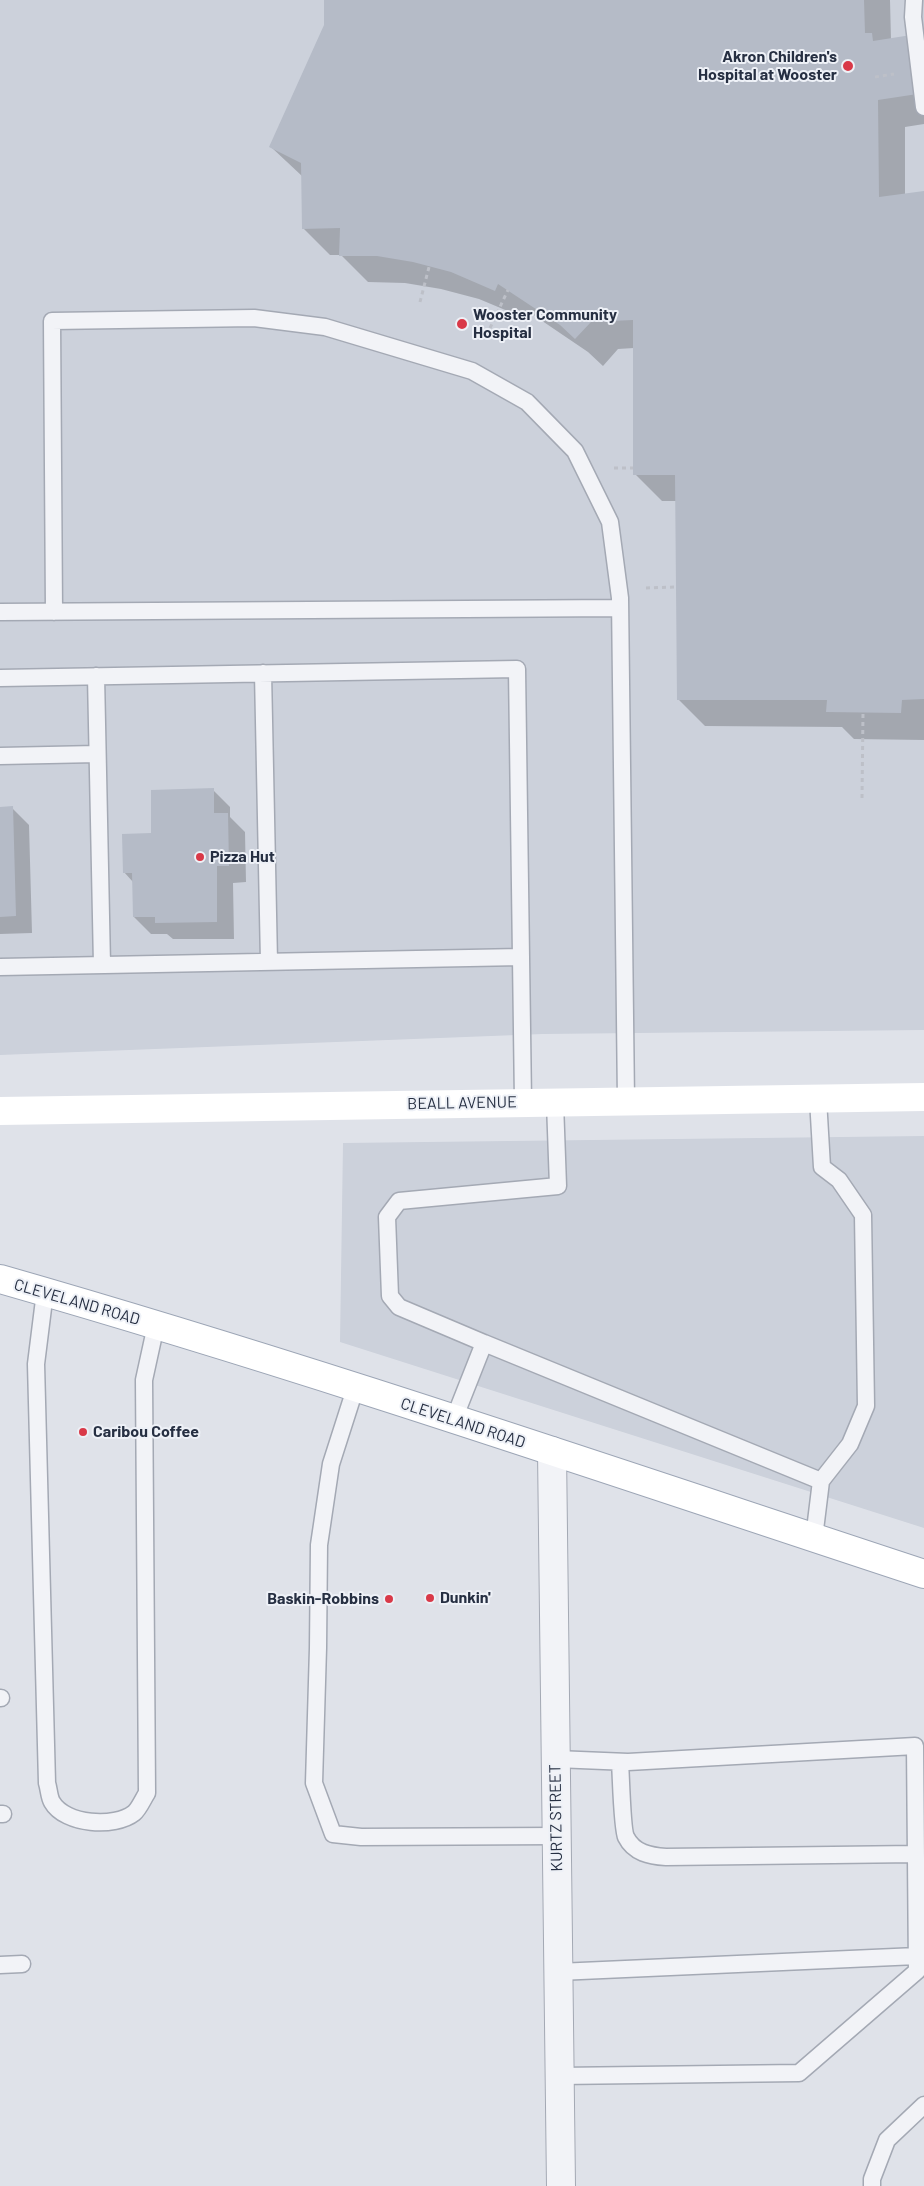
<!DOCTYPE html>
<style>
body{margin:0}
canvas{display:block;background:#dfe2e9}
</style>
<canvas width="924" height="2186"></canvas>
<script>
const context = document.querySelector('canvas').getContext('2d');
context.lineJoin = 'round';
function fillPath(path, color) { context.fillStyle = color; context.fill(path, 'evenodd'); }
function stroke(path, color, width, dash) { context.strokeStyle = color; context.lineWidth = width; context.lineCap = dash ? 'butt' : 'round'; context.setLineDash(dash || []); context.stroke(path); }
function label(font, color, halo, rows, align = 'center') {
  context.font = font + ' Barlow,sans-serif'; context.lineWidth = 4; context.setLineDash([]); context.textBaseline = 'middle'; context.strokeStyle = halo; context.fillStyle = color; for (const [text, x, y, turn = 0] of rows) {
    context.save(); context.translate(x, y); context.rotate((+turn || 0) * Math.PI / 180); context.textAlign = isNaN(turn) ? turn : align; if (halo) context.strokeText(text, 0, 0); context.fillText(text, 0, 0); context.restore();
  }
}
const built = new Path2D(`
 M0,0h924v1030l-381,4 -543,21z
 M924,1136v392l-584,-186 3,-199z`);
const shadow = new Path2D(`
 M325,0h565l1,40 33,-5v89l-19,3v68l19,-3v548l-70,-1 -12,-12 -137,-1 -27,-27 -2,-198h-14l-27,-27 -1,-126 -16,1 -15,17 -15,-14 -62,-42 -4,7 -43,-18 -38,-10 -36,-6 -37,-1 -27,-27h-11l-27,-27 -1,-52 -31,-29 55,-122z
 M213,790l17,17v10l15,15 1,50 -13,1 1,56h-61l-6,-5h-16l-17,-17 -1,-35 -9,-10 28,-37z
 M0,808h12l17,17 3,108 -32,1z`);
const building = new Path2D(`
 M324,0h540l1,33h7l1,8 51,-8v60l-46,7 1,97 45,-6v508l-22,1 -1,13 -75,-1 1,-12h-150l-2,-225h-42v-155l-42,2 -16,17 -15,-14 -62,-41 -3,7 -44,-19 -38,-10 -36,-6h-38l1,-28 -38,1 -1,-66 -32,-16 55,-122z
 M214,788v25h14l1,53h-12v56l-62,1v-6h-22l-1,-44h-9l-1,-39 29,-1v-43z
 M13,806l3,110 -16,1v-110z`);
const path = new Path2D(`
 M875,77l19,-3
 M420,302l9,-35
 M490,328l18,-38
 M614,468h19
 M646,588l30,-1
 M862,798l1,-85`);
const lane = new Path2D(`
 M914,0l-1,17 11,90
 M0,612l620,-4
 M54,612l-2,-291 202,-3 71,9 147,44 55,31 48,49 35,71 10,76 6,503
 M263,673l6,289
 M96,676l6,289
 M0,678l517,-9 6,433
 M0,756l97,-2
 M0,967l521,-10
 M818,1099l4,68 17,13 24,35 3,191 -16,38 -29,37
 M45,1292l-9,72 11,419c2,6 2,14 5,19 13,23 63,26 82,11 5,-4 9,-14 13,-20l-3,-413 12,-55
 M484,1343l-85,-36 -9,-11 -3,-79 12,-16 159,-15 -3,-83
 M355,1389l-24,75 -12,81 -1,103 -4,135 19,51 28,3 196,-1
 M454,1419l30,-76 337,138 -7,57
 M0,1698h1
 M556,1759l72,3 287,-16 2,225 -118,102 -240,3
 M620,1762c1,13 2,67 6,75 8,16 24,19 40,20l250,-3
 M0,1814h3
 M0,1965l22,-1
 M558,1972l359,-16
 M872,2186v-7l15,-39 37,-35`);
const street = new Path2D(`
 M552,1451l9,735`);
const secondary = new Path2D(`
 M0,1111l924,-14`);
const primary = new Path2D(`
 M0,1279c311,89 617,194 924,295`);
const markers = [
 [848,66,6,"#d93948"],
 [462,324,6,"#d93948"],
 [200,857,5,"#d93948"],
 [83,1432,5,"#d93948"],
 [430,1598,5,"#d93948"],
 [389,1599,5,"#d93948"]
];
const poiNames = [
 ["Akron Children's",837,57,"right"],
 ["Hospital at Wooster",837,75,"right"],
 ["Wooster Community",473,315],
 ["Hospital",473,333],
 ["Pizza Hut",210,857],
 ["Caribou Coffee",93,1432],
 ["Dunkin'",440,1598],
 ["Baskin-Robbins",379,1599,"right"]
];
const streetNames = [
 ["BEALL AVENUE",462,1103,-1],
 ["CLEVELAND ROAD",77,1302,16],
 ["CLEVELAND ROAD",463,1423,18],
 ["KURTZ STREET",556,1818,-91]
];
fillPath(built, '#ccd1db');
fillPath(shadow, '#0003');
fillPath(building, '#b5bbc7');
stroke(lane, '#a4a9b4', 19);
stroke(street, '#a4a9b4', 30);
stroke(primary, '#9da6b6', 30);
stroke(path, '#bdc0c8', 3, [4, 4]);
stroke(lane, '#f2f3f7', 16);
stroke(street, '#f2f3f7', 28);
stroke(secondary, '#fff', 28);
stroke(primary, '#fff', 28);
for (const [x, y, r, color] of markers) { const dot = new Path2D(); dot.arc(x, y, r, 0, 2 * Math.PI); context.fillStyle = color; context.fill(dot); stroke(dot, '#eef1f7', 2); }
label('bold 16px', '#262f42', '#eef1f7', poiNames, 'left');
label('16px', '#262f42', '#eef1f7', streetNames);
</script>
